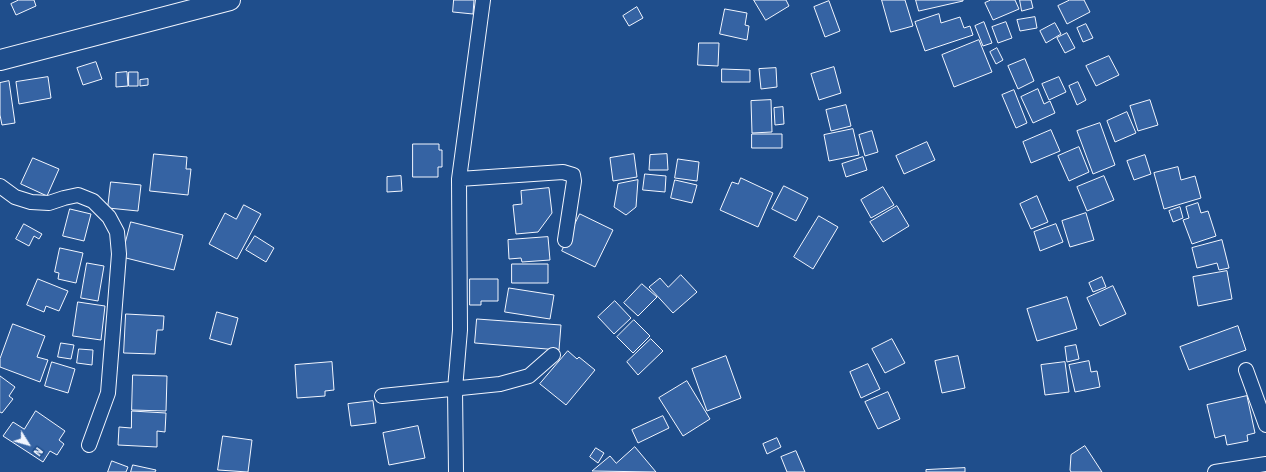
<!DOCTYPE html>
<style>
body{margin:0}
#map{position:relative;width:1266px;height:472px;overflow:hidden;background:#1f4e8c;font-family:Signika,sans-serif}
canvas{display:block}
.north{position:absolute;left:8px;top:424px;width:40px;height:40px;-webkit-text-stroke:3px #1f4e8c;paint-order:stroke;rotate:127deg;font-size:11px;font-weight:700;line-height:16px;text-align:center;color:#f2f6ff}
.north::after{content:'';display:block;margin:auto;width:14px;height:18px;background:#f2f6ff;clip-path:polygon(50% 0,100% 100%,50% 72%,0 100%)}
</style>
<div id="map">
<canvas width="1266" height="472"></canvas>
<div class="north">N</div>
</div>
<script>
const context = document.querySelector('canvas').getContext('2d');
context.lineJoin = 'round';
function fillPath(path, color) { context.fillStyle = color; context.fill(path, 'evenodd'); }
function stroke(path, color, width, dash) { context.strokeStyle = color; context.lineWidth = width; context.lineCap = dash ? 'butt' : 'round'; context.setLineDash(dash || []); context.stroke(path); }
const building = new Path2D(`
 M19,0h15l2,6 -20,9 -5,-11z
 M454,0h20l-1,14 -20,-2z
 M754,0h32l3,6 -23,14z
 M882,0h23l8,26 -22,6z
 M916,0h47v1l-44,10z
 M991,0h24l4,9 -26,11 -8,-17z
 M1020,0h11l2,8 -11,3z
 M1070,0h14l6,12 -23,12 -9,-18z
 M829,1l11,30 -15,6 -11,-30z
 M637,7l6,11 -14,8 -6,-10z
 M725,9l22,4 -2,12 4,1 -2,14 -27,-6z
 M939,14l2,9 19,-6 4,11 6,-2 3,9 -48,16 -10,-29z
 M1035,17l2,11 -17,3 -3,-11z
 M984,22l8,21 -9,3 -8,-20z
 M1006,22l6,16 -14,5 -6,-16z
 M1055,23l6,11 -15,9 -6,-12z
 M1086,24l7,14 -10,4 -6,-14z
 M1067,33l8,15 -10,5 -8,-15z
 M979,40l13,32 -38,15 -12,-32z
 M699,43h20l-1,23 -20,-1z
 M997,48l6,12 -7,4 -6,-12z
 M1109,56l10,19 -23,11 -10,-20z
 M1025,59l9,22 -16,8 -10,-23z
 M96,62l6,17 -19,6 -6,-17z
 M834,67l7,26 -22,7 -8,-26z
 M776,68l1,19 -16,2 -2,-20z
 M722,69l28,1v12h-28z
 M127,72l1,14 -12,1v-14z
 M129,72h9v14h-9z
 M48,77l3,21 -32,6 -3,-22z
 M1059,77l7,15 -17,8 -7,-16z
 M148,79v6l-8,1v-6z
 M9,81l6,42 -13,2 -2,-10v-32z
 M1078,82l8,18 -9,5 -8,-19z
 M1038,89l6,15 6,-3 5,12 -22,10 -12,-26z
 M1014,90l13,33 -11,5 -14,-33z
 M771,100l1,32 -20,1 -1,-32z
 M1150,100l8,25 -20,6 -8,-25z
 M846,105l5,21 -20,5 -5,-21z
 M783,107l1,17 -9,1 -1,-17z
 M1127,112l9,21 -21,9 -8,-21z
 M1100,123l15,42 -22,9 -16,-43z
 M853,129l6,26 -30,6 -5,-26z
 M1051,130l9,21 -29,12 -8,-21z
 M872,131l6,21 -13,4 -6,-21z
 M752,134h30v14h-30z
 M927,142l8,18 -31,14 -8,-18z
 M413,144h26v6h3v17h-4v10h-25z
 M1079,147l10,25 -20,9 -11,-25z
 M154,154l33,3 -1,12h5l-3,26 -38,-4z
 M634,154l3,23 -24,4 -3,-23z
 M667,154l1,16h-19l1,-15z
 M1145,155l6,19 -17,6 -7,-19z
 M863,157l4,13 -21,7 -4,-13z
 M33,158l26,11 -12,27 -26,-12z
 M678,159l21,3 -2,19 -22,-3z
 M1178,167l3,13 14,-4 6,22 -37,11 -10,-36z
 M645,174l21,2 -1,16 -22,-2z
 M401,176l1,15 -15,1v-15z
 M1104,176l10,24 -27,11 -10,-24z
 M741,178l32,15 -15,34 -38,-17 12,-28 6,2z
 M638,180l-2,27 -10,8 -12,-8 4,-23z
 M675,180l22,5 -5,18 -21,-5z
 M111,182l30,3 -3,26 -30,-3z
 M784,186l24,12 -12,23 -24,-12z
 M883,187l11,18 -23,13 -10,-18z
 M549,188l3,25 -14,19 -22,2 -3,-29 9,-1 -1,-13z
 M1037,196l11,26 -17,7 -11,-25z
 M1198,203l3,10 7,-2 8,25 -24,8 -9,-24 6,-2 -3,-11z
 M244,205l17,9 -24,45 -28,-15 16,-31 11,6z
 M897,206l12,20 -26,16 -13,-20z
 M1180,207l3,11 -10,4 -4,-11z
 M70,209l21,5 -7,27 -21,-5z
 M1086,213l8,27 -24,7 -8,-26z
 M580,214l33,16 -18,37 -33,-16z
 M819,216l19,11 -25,42 -19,-12z
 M131,222l52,13 -9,35 -52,-13z
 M24,224l18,10 -3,5 -5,-3 -5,10 -13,-7z
 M1056,224l7,18 -23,9 -6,-19z
 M255,236l19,12 -8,14 -20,-12z
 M548,237l2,23 -28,2 -1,-4 -12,1 -1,-19z
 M1222,240l7,28 -10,2 -2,-7 -20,5 -5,-20z
 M60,248l23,5 -7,30 -18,-4 1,-6 -4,-1z
 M87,263l17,3 -6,35 -17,-3z
 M512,264h36v19h-36z
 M1227,271l5,28 -34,7 -5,-29z
 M681,275l16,17 -24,21 -24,-26 11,-9 8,9z
 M1102,277l4,10 -13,5 -4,-9z
 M38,279l30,12 -9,20 -13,-5 -2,6 -17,-7z
 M470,279h28v22h-17v4h-11z
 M642,284l15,13 -19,19 -14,-13z
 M1113,286l13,28 -26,12 -13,-28z
 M509,288l45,7 -4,24 -45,-7z
 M1067,297l10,32 -40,12 -10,-32z
 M615,301l16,17 -17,16 -16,-17z
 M78,302l27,4 -4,34 -28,-4z
 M217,312l21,6 -7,27 -21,-6z
 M126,314l38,2 -1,14h-6l-2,24 -31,-1z
 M477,319l84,6 -2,25 -84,-7z
 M634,320l16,16 -17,17 -16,-16z
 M13,324l32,12 -8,21 11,3 -8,22 -40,-15v-8z
 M1238,326l8,24 -57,20 -9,-23z
 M651,339l12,12 -25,24 -11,-13z
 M892,339l13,24 -20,10 -13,-24z
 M61,343l13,2 -3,14 -13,-2z
 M1076,345l3,14 -12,3 -2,-15z
 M79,349l14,1 -1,15 -15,-2z
 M568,351l9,8 2,-2 16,13 -29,35 -26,-21z
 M726,356l15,42 -34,13 -15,-42z
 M958,356l7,32 -23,5 -7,-32z
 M1089,361l2,11 6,-1 3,16 -25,5 -6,-27z
 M52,362l23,7 -7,24 -23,-7z
 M332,362l2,28 -9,1v5l-28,2 -2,-33z
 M1065,362l4,30 -24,3 -4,-30z
 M868,364l12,25 -19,9 -11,-26z
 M133,375l34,1 -1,35 -34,-1z
 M0,376l15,11 -6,9 4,3 -11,14 -2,-1z
 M687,381l23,38 -27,17 -24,-38z
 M888,392l12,27 -22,10 -13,-27z
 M1247,396l8,37 -8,2 1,6 -21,4 -2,-10 -10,3 -8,-33z
 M373,401l3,22 -25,3 -3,-22z
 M36,411l29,20 -6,9 5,4 -7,11 -7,-4 -7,11 -40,-26 10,-14 11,7z
 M132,411l34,2 -1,19 -8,-1v16l-39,-2 1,-18 12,1z
 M663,416l6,12 -31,15 -6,-13z
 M418,426l7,32 -36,7 -6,-32z
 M223,436l29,4 -4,32 -30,-2z
 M777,438l4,9 -14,7 -4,-10z
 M1085,446l17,26h-31l-1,-2 1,-15z
 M635,447l21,25 -64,-1 18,-15 6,7z
 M596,448l8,5 -6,10 -8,-6z
 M796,451l9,21h-18l-6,-15z
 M112,461l16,6 -2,5h-18z
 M133,465l23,5 -1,2h-24z
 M965,468v4h-39v-2z`);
const street = new Path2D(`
 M459,179l104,-7 10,3 1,6 -9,59
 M0,186l15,11 16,5 18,1 15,-5 14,-3 15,6 16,16 8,15 2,22 -11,139 -19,52
 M1246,370l20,55
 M382,396l118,-12 29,-8 24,-21
 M456,472l-1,-83 5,-59 -1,-151 24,-179
 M1215,472l51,-8`);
const secondary = new Path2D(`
 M0,60l230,-60`);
fillPath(building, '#3563a3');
stroke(building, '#f2f6ff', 1);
stroke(street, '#f2f6ff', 16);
stroke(secondary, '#f2f6ff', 22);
stroke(street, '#1f4e8c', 14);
stroke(secondary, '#1f4e8c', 20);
</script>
